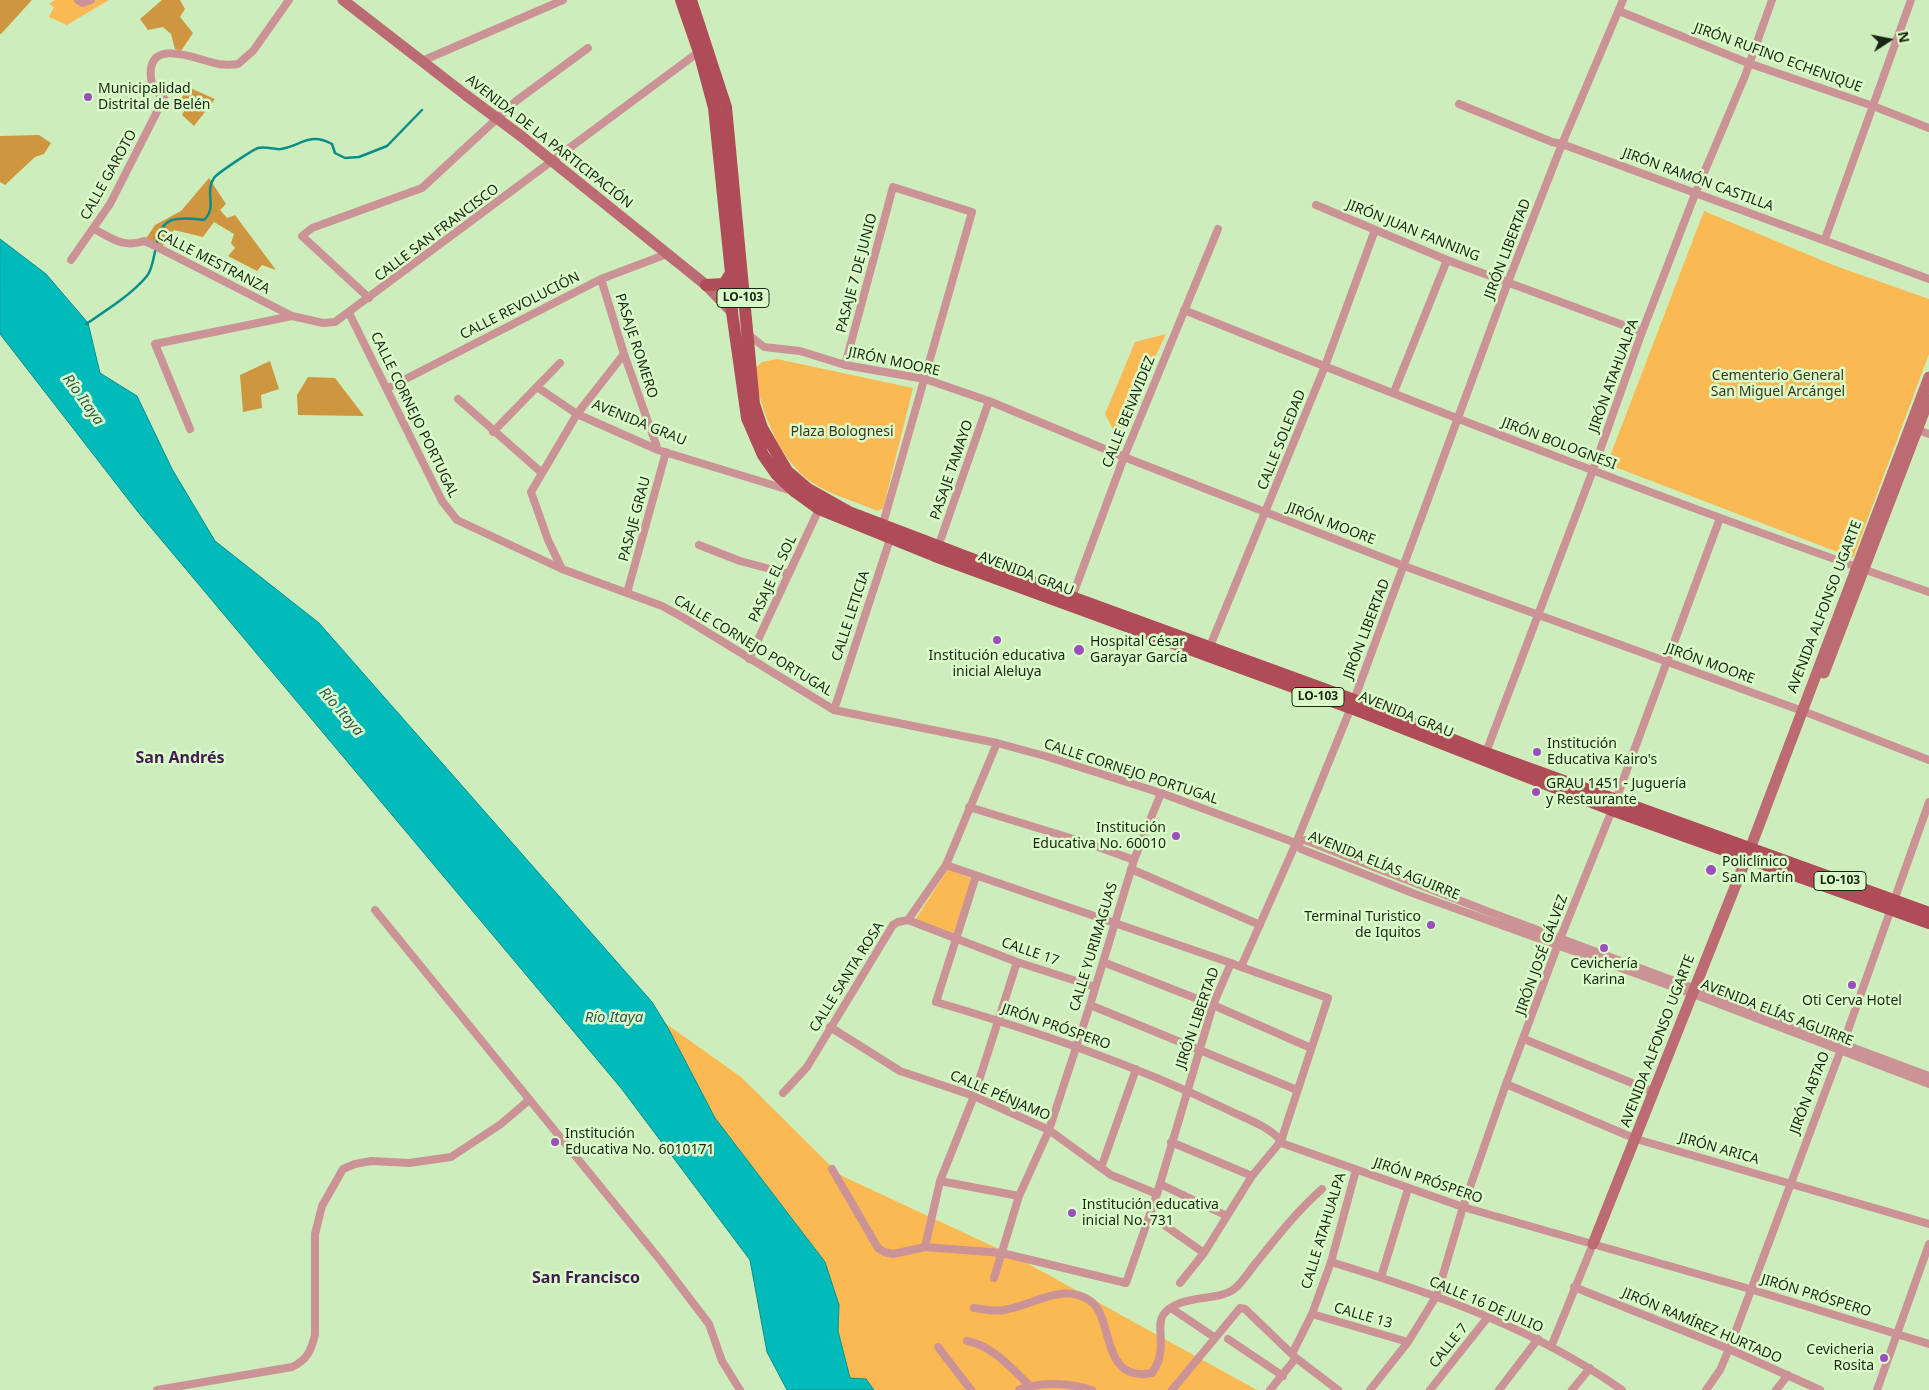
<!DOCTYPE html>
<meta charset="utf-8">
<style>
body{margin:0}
#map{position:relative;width:1929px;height:1390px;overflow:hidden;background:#cdeebc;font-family:"Noto Sans",sans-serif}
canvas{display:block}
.north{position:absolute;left:1864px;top:15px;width:50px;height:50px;-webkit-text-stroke:4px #dafcc9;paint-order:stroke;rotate:79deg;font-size:14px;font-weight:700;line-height:20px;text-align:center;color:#1a2614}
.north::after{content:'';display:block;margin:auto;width:18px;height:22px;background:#1a2614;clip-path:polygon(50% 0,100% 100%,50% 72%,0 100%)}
</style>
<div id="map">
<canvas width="1929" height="1390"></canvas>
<div class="north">N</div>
</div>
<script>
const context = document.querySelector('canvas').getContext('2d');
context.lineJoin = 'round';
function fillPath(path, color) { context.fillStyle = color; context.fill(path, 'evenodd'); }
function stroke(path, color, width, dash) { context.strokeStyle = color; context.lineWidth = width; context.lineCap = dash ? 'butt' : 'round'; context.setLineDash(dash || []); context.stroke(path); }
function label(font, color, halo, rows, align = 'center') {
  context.font = font + ' "Noto Sans",sans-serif'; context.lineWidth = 5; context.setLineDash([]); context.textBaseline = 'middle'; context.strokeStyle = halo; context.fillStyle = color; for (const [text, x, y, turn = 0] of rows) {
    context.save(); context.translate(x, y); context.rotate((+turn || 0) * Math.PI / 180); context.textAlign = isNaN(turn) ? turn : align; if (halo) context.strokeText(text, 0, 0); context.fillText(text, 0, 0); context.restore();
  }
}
const green = new Path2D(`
 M55,0h54l-42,25 -18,-8 5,-10 -5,-3z
 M1704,211l129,54 96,34v55l-76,204 -246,-94z
 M1166,334l-49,103 -12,-23 30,-72z
 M777,359l136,29 -30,121 -6,2c-20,-9 -43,-15 -61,-26 -36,-20 -57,-78 -62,-116l8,-7z
 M948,869l24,10 -19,56 -38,-15z
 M665,1023l76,54 99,98 176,82 241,133h-383l-8,-11h-16l-12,-48 1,-26 -14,-43 -110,-144z`);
const forest = new Path2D(`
 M0,0h32l-31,34h-1z
 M162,0h18l5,9 -5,8 13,16 -12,18 -6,-2 -4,-15 -8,-7 -15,3 -8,-11z
 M188,87l27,12 -21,27 -12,-11 6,-11 -7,-5z
 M39,135l12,8 -7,11 -9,3 -30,28 -5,-3v-46z
 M209,178l17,26 -6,6 7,8 8,-3 41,55 -14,-5 -5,6 -29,-15 7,-8 -4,-5 3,-9 -20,-12 -11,15 -29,-7 -12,17 -17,-7 10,-15 26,-14z
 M270,361l9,28 -18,6 1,13 -19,4 -3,-37z
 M308,377l27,1 29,38 -66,-1 -1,-20z`);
const water = new Path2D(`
 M0,239l46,35 42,49 12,50 37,23 35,73 43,72 104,82 333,379 16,26 47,90 110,144 14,43 -1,26 12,47 16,1 8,11h-87l-20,-38 -17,-92 -129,-172 -483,-576 -138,-178z`);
const stream = new Path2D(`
 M86,324c21,-14 45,-29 61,-48 12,-15 4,-55 30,-57 9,-1 19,0 27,1 14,-13 0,-28 10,-42 2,-4 40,-29 44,-30 8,-2 16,2 23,1 21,-4 29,-17 51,-5l3,9 10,5 14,-1 28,-11 35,-36`);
const street = new Path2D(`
 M78,0l5,3 8,-3
 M1619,11l129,52 125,43 56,22
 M422,61l141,-61
 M1459,104l93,38 10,2 367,135
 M1316,205l131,55 195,72
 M94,229c19,10 29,19 50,12l5,2 143,73
 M1825,239l86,-239
 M71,260l39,-56 54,-106c-7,-5 -12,-10 -13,-19 -5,-44 46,-19 68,-15 7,1 13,1 19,0l15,-13 36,-51
 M601,279l23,75 34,96
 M369,298l-67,-62 10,-8 110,-40 94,-87 72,-53
 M1184,310c246,99 494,196 745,282
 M349,313l93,188 15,19 105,49 100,37 22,12 150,92 163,33 48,13 116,37 135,50
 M749,335l15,12 36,4 45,14 80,14 64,22 135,56 280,109 404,147 121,47
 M845,365l48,-178 79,25 -90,315
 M537,387l40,27 81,36 131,40
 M388,388l213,-109 66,-25
 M1394,392l53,-132
 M458,399l84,74
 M190,429l-35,-85 137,-28 31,7 12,-1 365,-271
 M1915,429l14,5
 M493,432l67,-69
 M699,545l41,16 49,13
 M937,550l52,-149
 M562,569l-14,-29 -17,-48 46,-78 47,-60
 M627,593l39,-141
 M1071,600l53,-143 94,-228
 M1208,651l117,-285 50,-136
 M749,659l70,-150
 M834,710l57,-174
 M1485,755l108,-285 49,-138 53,-138 50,-118 27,-76
 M969,807l121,37 44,16
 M1296,843l5,6 114,45 278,100 236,90
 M1296,843l9,-3 179,70 445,166
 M946,865l285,98
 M1131,869l129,56
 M976,876l-40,126c99,29 197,62 290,107 20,10 44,17 58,35l179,63 287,82 179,55
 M375,910l286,351 48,63 13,37 18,29
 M908,920l109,42 78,25
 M1103,962l110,43 98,43
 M1090,1005l207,85
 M830,1027l70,44 74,25 75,34 62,45 46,19
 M1524,1039l130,53
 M1506,1084l130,55 293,85
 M783,1093l24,-26 86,-142 5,-3 10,-2 38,-55 51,-122
 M1171,1142l81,34
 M1101,1168l35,-99
 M832,1169l46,79 6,4 9,2 32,-7 77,6 124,30 31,-89 56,-189 18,-42 10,4 55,-124 58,-143 154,-418 54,-138 61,-144
 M940,1181l79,15
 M1160,1184l67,32
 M1150,1215l54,38
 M925,1247l15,-66 34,-85 43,-134
 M1331,1262c102,31 203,66 291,128
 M1381,1277l27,-88
 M994,1278l25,-82 30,-66 41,-125 44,-145 27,-67
 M1180,1283l24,-30 48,-77 29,-35 47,-143 -87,-31
 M1574,1287l155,62 91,41
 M974,1308c10,1 20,4 30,2 29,-4 57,-28 85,-10 26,15 10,84 63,73 17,-23 3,-47 11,-58 16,-22 55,-13 71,-26 8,-6 15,-18 22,-26 21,-26 41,-52 66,-74
 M1171,1308l43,29
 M1312,1314l96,28
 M1228,1339l55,37
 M967,1341c26,5 44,27 63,45
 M938,1347l33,43
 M1551,1347l42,-103
 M1292,1354l20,-40 19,-52 25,-92
 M157,1390l135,-23c15,-7 19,-16 23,-32v-101l7,-28 21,-37 12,-5 16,-3 38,2 42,-6 50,-33 28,-24
 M1019,1390c22,-9 50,-7 73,0
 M1172,1390l68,-82 5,1 51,49 42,32
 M1270,1390l26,-32
 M1370,1390l38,-48 29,-47 26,-88 43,-123 54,-145 52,-129 108,-292
 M1430,1390l58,-73
 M1499,1390l39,-51
 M1572,1390l18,-22
 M1706,1390l14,-20 9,-21 114,-305 86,-242
 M1776,1390l12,-15
 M1877,1390l52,-146`);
const secondary = new Path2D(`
 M343,0l124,96
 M521,136l185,149 26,27
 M1824,673l105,-274
 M1593,1244l157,-395 179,-472`);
const primary = new Path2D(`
 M681,0l18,52 15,56 17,165 1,39 15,106 16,37 14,20 17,16 25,18 116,47 416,152 261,102 317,113
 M691,0l35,107 28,297 8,24 25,43 21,18 41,23 223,85 282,103 132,53 443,160
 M706,285l18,-1 7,-11`);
const secondaryBridge = new Path2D(`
 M467,96l54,40`);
const markers = [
 [88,97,5,"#9d4dbd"],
 [997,640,5,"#9d4dbd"],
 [1079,650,6,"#9d4dbd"],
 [1537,752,5,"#9d4dbd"],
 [1536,792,5,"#9d4dbd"],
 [1176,836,5,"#9d4dbd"],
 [1711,870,6,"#9d4dbd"],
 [1431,925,5,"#9d4dbd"],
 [1604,948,5,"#9d4dbd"],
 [1852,985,5,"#9d4dbd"],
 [555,1142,5,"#9d4dbd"],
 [1072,1213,5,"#9d4dbd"],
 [1884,1358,5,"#9d4dbd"]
];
const shields = [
 [743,298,52],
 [1318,697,52],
 [1840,881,52]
];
const shieldNames = [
 ["LO-103",743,298],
 ["LO-103",1318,697],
 ["LO-103",1840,881]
];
const streetNames = [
 ["JIRÓN RUFINO ECHENIQUE",1778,58,20],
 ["AVENIDA DE LA PARTICIPACIÓN",549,142,38],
 ["CALLE GAROTO",109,175,-61],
 ["JIRÓN RAMÓN CASTILLA",1698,180,20],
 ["JIRÓN JUAN FANNING",1413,231,22],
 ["CALLE SAN FRANCISCO",437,233,-37],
 ["JIRÓN LIBERTAD",1508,249,-69],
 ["CALLE MESTRANZA",213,262,27],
 ["PASAJE 7 DE JUNIO",857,273,-75],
 ["CALLE REVOLUCIÓN",520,306,-27],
 ["PASAJE ROMERO",636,346,72],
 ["JIRÓN MOORE",894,362,12],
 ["JIRÓN ATAHUALPA",1614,376,-70],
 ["CALLE BENAVIDEZ",1129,412,-68],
 ["CALLE CORNEJO PORTUGAL",414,415,64],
 ["AVENIDA GRAU",639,423,22],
 ["CALLE SOLEDAD",1282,440,-68],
 ["JIRÓN BOLOGNESI",1559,444,21],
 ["PASAJE TAMAYO",952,470,-71],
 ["PASAJE GRAU",635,519,-75],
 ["JIRÓN MOORE",1331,524,21],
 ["AVENIDA GRAU",1026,574,21],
 ["PASAJE EL SOL",773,579,-65],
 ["AVENIDA ALFONSO UGARTE",1825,607,-69],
 ["CALLE LETICIA",851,616,-72],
 ["JIRÓN LIBERTAD",1367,629,-69],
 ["CALLE CORNEJO PORTUGAL",753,646,31],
 ["JIRÓN MOORE",1710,664,20],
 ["AVENIDA GRAU",1406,715,22],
 ["CALLE CORNEJO PORTUGAL",1131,772,18],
 ["AVENIDA ELÍAS AGUIRRE",1384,866,22],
 ["CALLE YURIMAGUAS",1094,947,-73],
 ["CALLE 17",1030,952,19],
 ["JIRÓN JOSÉ GÁLVEZ",1542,955,-70],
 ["CALLE SANTA ROSA",847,977,-58],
 ["AVENIDA ELÍAS AGUIRRE",1777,1013,21],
 ["JIRÓN LIBERTAD",1198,1018,-71],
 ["JIRÓN PRÓSPERO",1056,1027,19],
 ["AVENIDA ALFONSO UGARTE",1658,1041,-69],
 ["JIRÓN ABTAO",1810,1093,-69],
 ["CALLE PÉNJAMO",1000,1096,23],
 ["JIRÓN ARICA",1719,1149,16],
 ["JIRÓN PRÓSPERO",1428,1181,19],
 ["CALLE ATAHUALPA",1324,1231,-73],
 ["JIRÓN PRÓSPERO",1816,1296,17],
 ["CALLE 16 DE JULIO",1486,1305,23],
 ["CALLE 13",1363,1316,16],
 ["JIRÓN RAMÍREZ HURTADO",1702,1326,23],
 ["CALLE 7",1449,1346,-51]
];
const poiNames = [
 ["Municipalidad",98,89],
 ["Distrital de Belén",98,105],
 ["Hospital César",1090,642],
 ["Garayar García",1090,658],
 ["Institución educativa",997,656,"center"],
 ["inicial Aleluya",997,672,"center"],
 ["Institución",1547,744],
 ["Educativa Kairo's",1547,760],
 ["GRAU 1451 - Juguería",1546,784],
 ["y Restaurante",1546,800],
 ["Institución",1166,828,"right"],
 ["Educativa No. 60010",1166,844,"right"],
 ["Policlínico",1722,862],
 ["San Martín",1722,878],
 ["Terminal Turistico",1421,917,"right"],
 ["de Iquitos",1421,933,"right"],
 ["Cevichería",1604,964,"center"],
 ["Karina",1604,980,"center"],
 ["Oti Cerva Hotel",1852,1001,"center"],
 ["Institución",565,1134],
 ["Educativa No. 6010171",565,1150],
 ["Institución educativa",1082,1205],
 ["inicial No. 731",1082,1221],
 ["Cevicheria",1874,1350,"right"],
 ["Rosita",1874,1366,"right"]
];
const parkNames = [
 ["Cementerio General",1778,376],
 ["San Miguel Arcángel",1778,392],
 ["Plaza Bolognesi",842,432]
];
const waterNames = [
 ["Río Itaya",83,400,54],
 ["Río Itaya",341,712,49],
 ["Río Itaya",614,1018]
];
const quarterNames = [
 ["San Andrés",180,758],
 ["San Francisco",586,1278]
];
fillPath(green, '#fbb953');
fillPath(forest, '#ce963f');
fillPath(water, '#01bbbb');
stroke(water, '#088e89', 1);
stroke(stream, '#088e89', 2.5);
stroke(street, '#cc9396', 8);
stroke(secondary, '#bc6b72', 11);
stroke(primary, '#af4c58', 12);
stroke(secondaryBridge, '#bc6b72', 11);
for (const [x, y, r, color] of markers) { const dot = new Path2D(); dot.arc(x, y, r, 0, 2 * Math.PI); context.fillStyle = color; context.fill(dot); stroke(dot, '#dafcc9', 2); }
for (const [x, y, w] of shields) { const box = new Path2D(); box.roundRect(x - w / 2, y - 9.5, w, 19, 4); context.fillStyle = '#dafcc9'; context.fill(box); stroke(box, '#1a2614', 1); }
label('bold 12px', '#1a2614', null, shieldNames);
label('14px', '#1a2614', '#dafcc9', streetNames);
label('14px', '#1a2614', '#dafcc9', poiNames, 'left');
label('14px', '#40321f', '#dafcc9', parkNames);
label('italic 15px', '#355454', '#dafcc9', waterNames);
label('bold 16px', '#401a50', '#dafcc9', quarterNames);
</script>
